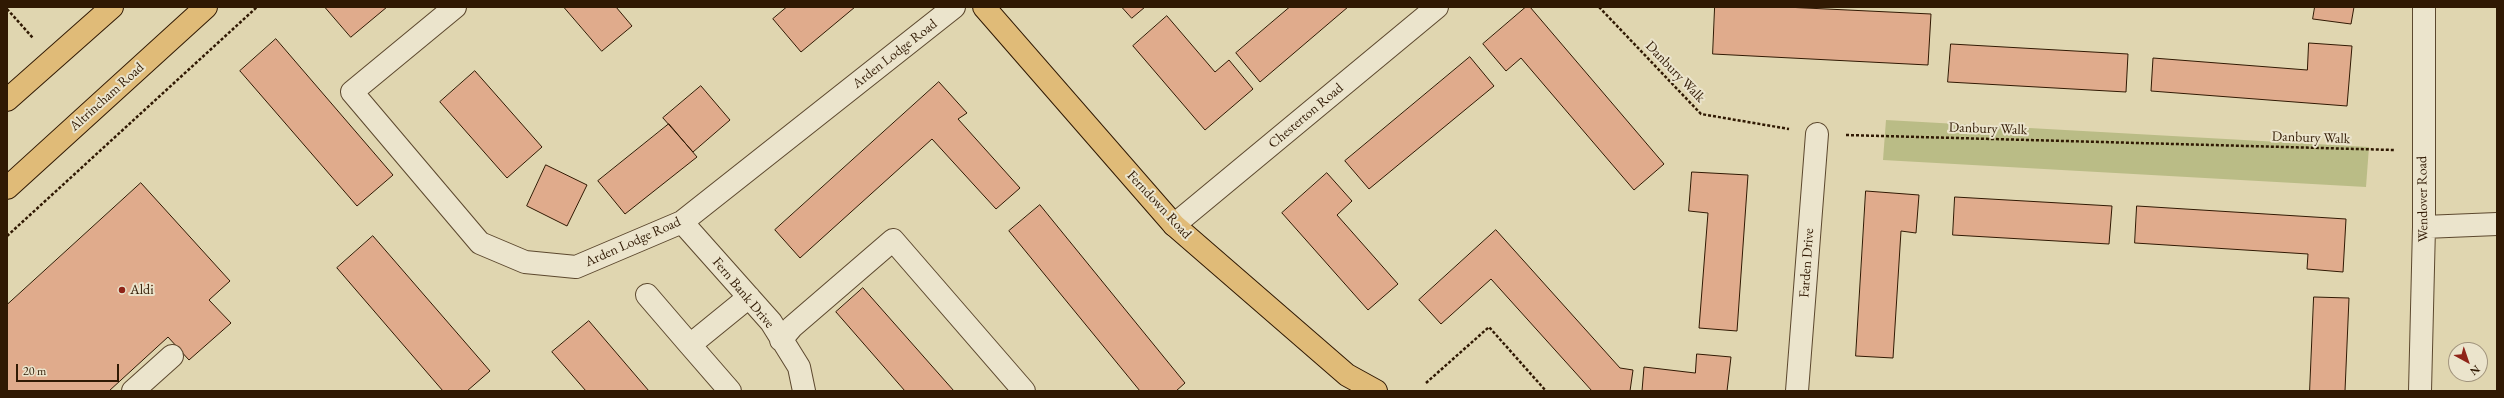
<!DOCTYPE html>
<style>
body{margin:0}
#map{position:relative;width:2504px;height:398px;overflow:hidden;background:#e0d6b0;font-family:"EB Garamond",serif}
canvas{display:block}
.frame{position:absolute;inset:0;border:8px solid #301903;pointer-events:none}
.north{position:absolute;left:2448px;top:342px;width:40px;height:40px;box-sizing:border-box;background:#ebe4cc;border:1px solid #a0937c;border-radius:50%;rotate:140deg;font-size:11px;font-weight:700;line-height:16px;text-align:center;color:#301903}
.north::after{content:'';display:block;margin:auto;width:14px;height:18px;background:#8f2418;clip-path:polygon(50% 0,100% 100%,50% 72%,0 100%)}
.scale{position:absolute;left:16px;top:364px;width:103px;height:18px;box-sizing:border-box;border:2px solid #301903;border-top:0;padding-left:5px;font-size:12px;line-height:14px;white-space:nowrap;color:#301903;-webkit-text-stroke:3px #ebe4cc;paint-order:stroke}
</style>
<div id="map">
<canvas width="2504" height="398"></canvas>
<div class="frame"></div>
<div class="north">N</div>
<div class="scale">20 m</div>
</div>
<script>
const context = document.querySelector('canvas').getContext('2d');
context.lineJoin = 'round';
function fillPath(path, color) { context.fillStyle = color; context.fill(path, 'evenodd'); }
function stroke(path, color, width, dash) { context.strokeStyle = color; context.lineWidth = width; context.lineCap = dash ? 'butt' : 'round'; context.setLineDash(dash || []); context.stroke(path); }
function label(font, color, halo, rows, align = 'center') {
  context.font = font + ' "EB Garamond",serif'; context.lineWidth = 4; context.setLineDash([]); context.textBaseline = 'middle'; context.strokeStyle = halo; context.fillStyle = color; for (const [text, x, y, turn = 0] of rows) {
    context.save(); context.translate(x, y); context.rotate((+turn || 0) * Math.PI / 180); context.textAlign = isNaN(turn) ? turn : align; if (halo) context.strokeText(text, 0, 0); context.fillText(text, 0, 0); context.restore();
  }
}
const green = new Path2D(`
 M1886,120l483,27 -3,40 -483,-27z`);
const building = new Path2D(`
 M325,7h62l-36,30z
 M564,7h52l16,19 -30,25z
 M787,7h68l-54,45 -28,-33z
 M1122,7h23l-13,11z
 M1290,7h58l-88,75 -24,-29z
 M1526,7h4l134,157 -30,26 -113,-132 -15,13 -23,-27z
 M1715,7h70l146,7 -3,51 -215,-11z
 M2315,7h39l-3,17 -38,-5z
 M1167,16l48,56 14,-12 24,29 -48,41 -72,-84z
 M276,39l117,136 -36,31 -117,-135z
 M2309,43l43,3 -5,60 -196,-15 2,-33 154,12z
 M1951,44l177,10 -2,38 -178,-10z
 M1470,57l24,29 -125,103 -24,-28z
 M475,71l67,76 -35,31 -67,-76z
 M939,82l28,31 -9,6 62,69 -24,21 -64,-70 -132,119 -25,-28z
 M701,86l29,34 -37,32 -30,-34z
 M669,124l28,33 -72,57 -27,-33z
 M546,165l41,20 -20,41 -40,-20z
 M1692,172l56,3 -11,156 -38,-3 9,-115 -19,-2z
 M1327,173l25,28 -15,14 61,69 -30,26 -86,-97z
 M141,183l89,98 -21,19 22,23 -42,37 -21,-23 -59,54h-102v-86z
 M1866,191l53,4 -3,38 -15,-2 -8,127 -37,-2z
 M1955,197l157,9 -3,38 -156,-9z
 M1040,205l145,178 -9,8h-36l-131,-160z
 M2137,206l209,13 -3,53 -36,-3 1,-15 -173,-11z
 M1496,230l124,138 13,2 -3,21h-38l-101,-112 -50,45 -22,-24z
 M373,236l117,135 -23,20h-24l-106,-123z
 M863,288l91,103h-49l-69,-79z
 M2314,297l35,1 -4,93h-35z
 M589,321l60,70h-63l-34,-39z
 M1697,354l34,3 -4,34h-85l2,-24 51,6z`);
const path = new Path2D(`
 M1599,7l102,107 88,15
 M7,9l26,29
 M1846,135l548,15
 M7,236l250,-229
 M1426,383l63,-56 57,64`);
const minor = new Path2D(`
 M455,7l-103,85 128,151 45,19 51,5 106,-45 272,-215
 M682,222l89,100 28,45 5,24
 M1174,225l263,-218
 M2424,227l73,-3
 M647,295l43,50
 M781,340l11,-13 101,-87 131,151
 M133,391l39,-35
 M730,391l-40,-46 59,-48
 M1797,391l20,-257
 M2420,391l4,-164v-220`);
const major = new Path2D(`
 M984,7l190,218 173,150 29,16`);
const highway = new Path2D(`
 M7,100l105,-93
 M7,188l199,-181`);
const markers = [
 [122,290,4,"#8f2418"]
];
const streetNames = [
 ["Arden Lodge Road",895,54,-38],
 ["Danbury Walk",1675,72,46],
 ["Altrincham Road",107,97,-42],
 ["Chesterton Road",1306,116,-40],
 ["Danbury Walk",1988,129,2],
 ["Danbury Walk",2311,138,2],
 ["Wendover Road",2423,199,-91],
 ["Ferndown Road",1159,205,47],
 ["Arden Lodge Road",633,242,-24],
 ["Farden Drive",1807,263,-86],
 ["Fern Bank Drive",743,293,50]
];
const poiNames = [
 ["Aldi",130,290]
];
fillPath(green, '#babc86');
fillPath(building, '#e0ab8c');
stroke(building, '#301903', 1);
stroke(minor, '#5c482e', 24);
stroke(major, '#301903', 24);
stroke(highway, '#301903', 24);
stroke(path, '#301903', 2.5, [3, 2]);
stroke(minor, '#ebe4cc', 22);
stroke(major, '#e0bb78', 22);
stroke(highway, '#e0bb78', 22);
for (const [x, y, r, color] of markers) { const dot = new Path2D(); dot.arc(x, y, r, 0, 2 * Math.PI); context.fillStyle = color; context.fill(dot); stroke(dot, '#ebe4cc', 1.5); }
label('14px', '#301903', '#ebe4cc', streetNames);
label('14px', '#301903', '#ebe4cc', poiNames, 'left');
</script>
